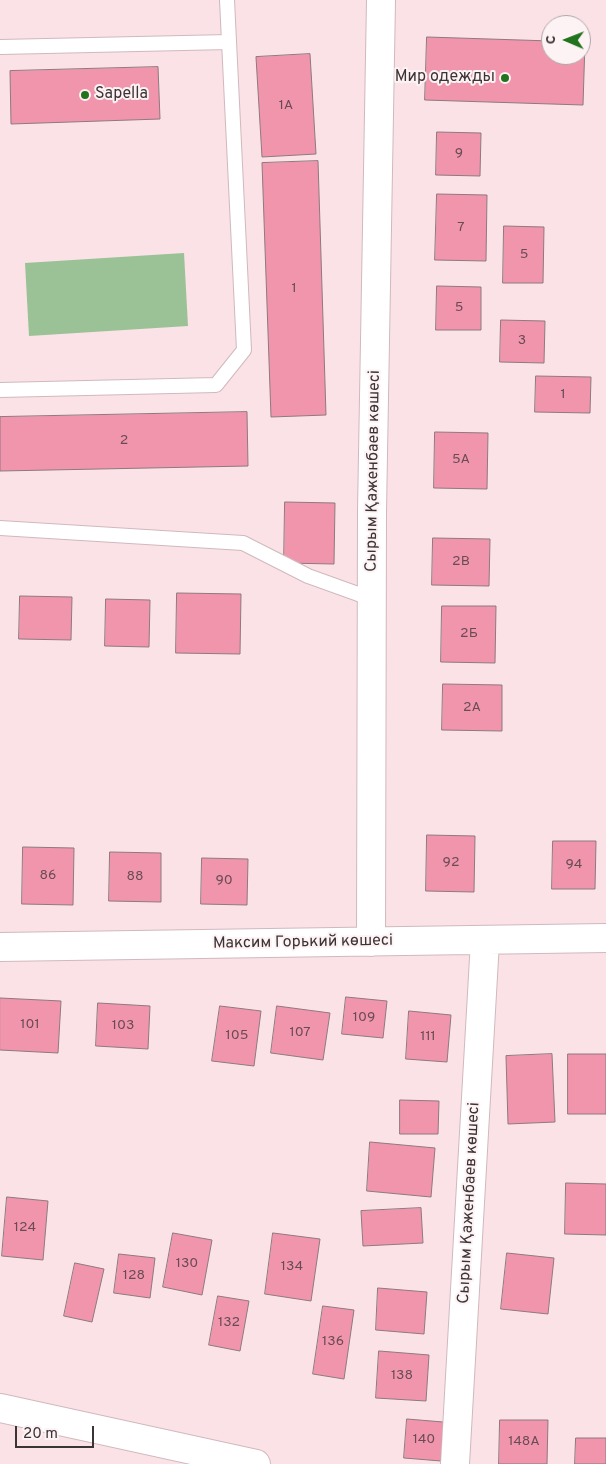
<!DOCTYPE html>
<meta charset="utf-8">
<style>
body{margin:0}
#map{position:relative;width:606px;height:1464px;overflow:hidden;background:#fae2e7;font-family:Overpass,sans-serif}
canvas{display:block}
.north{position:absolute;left:541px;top:15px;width:50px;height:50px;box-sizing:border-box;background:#fdf3f5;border:1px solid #b0a6a8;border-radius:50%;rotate:271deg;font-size:14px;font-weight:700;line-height:20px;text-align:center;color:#3c3335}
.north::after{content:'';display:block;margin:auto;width:18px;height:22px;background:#21731d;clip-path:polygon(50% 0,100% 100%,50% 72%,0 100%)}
.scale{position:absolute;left:15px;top:1426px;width:79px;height:22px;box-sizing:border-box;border:2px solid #3c3335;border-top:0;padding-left:6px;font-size:15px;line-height:18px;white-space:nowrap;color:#3c3335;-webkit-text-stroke:4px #fdf3f5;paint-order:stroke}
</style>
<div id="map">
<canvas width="606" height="1464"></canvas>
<div class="north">С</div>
<div class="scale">20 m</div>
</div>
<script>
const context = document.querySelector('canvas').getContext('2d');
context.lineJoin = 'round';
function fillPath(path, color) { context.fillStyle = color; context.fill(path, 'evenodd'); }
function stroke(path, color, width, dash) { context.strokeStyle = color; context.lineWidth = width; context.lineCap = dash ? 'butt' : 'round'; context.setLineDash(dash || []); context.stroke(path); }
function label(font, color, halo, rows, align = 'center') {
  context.font = font + ' Overpass,sans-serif'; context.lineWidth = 4; context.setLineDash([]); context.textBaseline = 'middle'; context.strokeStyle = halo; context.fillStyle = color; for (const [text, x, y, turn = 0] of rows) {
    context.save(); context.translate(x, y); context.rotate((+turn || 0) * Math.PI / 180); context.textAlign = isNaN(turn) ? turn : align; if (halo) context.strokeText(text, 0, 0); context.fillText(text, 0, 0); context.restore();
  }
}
const green = new Path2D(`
 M184,253l4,73 -159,10 -4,-73z`);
const building = new Path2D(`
 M427,37l124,4v14h30v-13h4l-2,63 -158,-5z
 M310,54l6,100 -54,3 -6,-100z
 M158,67l2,52 -149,5 -1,-53z
 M437,132l44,1 -1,43 -44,-1z
 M318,161l8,254 -55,2 -9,-254z
 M437,194l50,1 -1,66 -51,-1z
 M504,226l40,1 -1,56h-40z
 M437,286l44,1v43h-45z
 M501,320l44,1 -1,42 -44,-1z
 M536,376l55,1 -1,36 -55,-1z
 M247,412l1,54 -248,5v-54z
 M435,432l53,1 -1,56 -53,-1z
 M285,502l50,1 -1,61 -50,-1z
 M433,538l57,1 -1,47 -57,-1z
 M177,593l64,1 -1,60 -64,-1z
 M20,596l52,1 -1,43 -52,-1z
 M106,599l44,1 -1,47 -44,-1z
 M442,606h54l-1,57 -54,-1z
 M443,684l59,1v46l-60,-1z
 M427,835l48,1 -1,56 -48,-1z
 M553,841h43l-1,48h-43z
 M23,847l51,1 -1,57 -51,-1z
 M110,852l51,1v49l-52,-1z
 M202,858l46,1 -1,46 -46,-1z
 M346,997l41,4 -4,37 -41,-4z
 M0,998l61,3 -3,52 -58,-3z
 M98,1003l52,3 -2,43 -52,-3z
 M220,1006l41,5 -7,55 -42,-5z
 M277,1006l53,7 -7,47 -52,-7z
 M409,1011l42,4 -4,47 -41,-3z
 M552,1054l3,68 -47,2 -2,-68z
 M568,1054h38v60h-38z
 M400,1100l39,1 -1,33h-38z
 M370,1142l65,6 -4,49 -64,-6z
 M566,1183l40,1v51l-41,-1z
 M7,1197l41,4 -5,59 -41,-4z
 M421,1208l2,35 -60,3 -2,-35z
 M173,1233l39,7 -10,55 -39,-8z
 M273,1233l47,6 -9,62 -46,-7z
 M507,1253l47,5 -6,56 -47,-5z
 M119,1254l36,4 -5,40 -36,-5z
 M75,1263l29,6 -12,53 -28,-6z
 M378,1288l49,4 -3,42 -48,-4z
 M218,1296l31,5 -9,50 -31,-6z
 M323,1306l31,4 -10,69 -31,-5z
 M379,1351l50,4 -3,46 -50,-3z
 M407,1419l36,3 -2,39 -37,-3z
 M500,1420h48l-1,44h-48z
 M576,1438h30v26h-31z`);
const service = new Path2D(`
 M0,47l229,-5
 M0,390l216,-5 28,-35 -17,-350
 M0,528l243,15 65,33 64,23`);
const minor = new Path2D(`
 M371,942l1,-431 9,-511
 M0,947l606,-9
 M0,1408l256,56
 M455,1464l30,-523`);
const markers = [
 [505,78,5,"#21731d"],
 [85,95,5,"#21731d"]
];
const numberNames = [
 ["1А",286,106],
 ["9",459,154],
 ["7",461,228],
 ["5",524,255],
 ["1",294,289],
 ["5",459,308],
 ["3",522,341],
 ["1",563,395],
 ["2",124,441],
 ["5А",461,460],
 ["2В",461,562],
 ["2Б",469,634],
 ["2А",472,708],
 ["92",451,863],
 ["94",574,865],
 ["86",48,876],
 ["88",135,877],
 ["90",224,881],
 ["109",364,1018],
 ["101",30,1025],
 ["103",123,1026],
 ["107",300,1033],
 ["105",237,1036],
 ["111",428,1037],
 ["124",25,1228],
 ["130",187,1264],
 ["134",292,1267],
 ["128",134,1276],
 ["132",229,1323],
 ["136",333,1342],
 ["138",402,1376],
 ["140",424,1440],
 ["148А",524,1442]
];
const poiNames = [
 ["Мир одежды",495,78],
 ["Sapella",95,95,"left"]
];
const streetNames = [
 ["Сырым Қаженбаев көшесі",374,471,-89],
 ["Максим Горький көшесі",303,943,-1],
 ["Сырым Қаженбаев көшесі",470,1203,-87]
];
fillPath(green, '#9ac296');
fillPath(building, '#f195ad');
stroke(building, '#8e797e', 1);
stroke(service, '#d0b9be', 16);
stroke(minor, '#d0b9be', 30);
stroke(service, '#fff', 14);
stroke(minor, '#fff', 28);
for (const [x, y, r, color] of markers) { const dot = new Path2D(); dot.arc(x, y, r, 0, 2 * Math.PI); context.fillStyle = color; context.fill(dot); stroke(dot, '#fdf3f5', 2); }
label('14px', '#694c53', null, numberNames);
label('16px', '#3c3335', '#fdf3f5', poiNames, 'right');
label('16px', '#3c3335', '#fdf3f5', streetNames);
</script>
